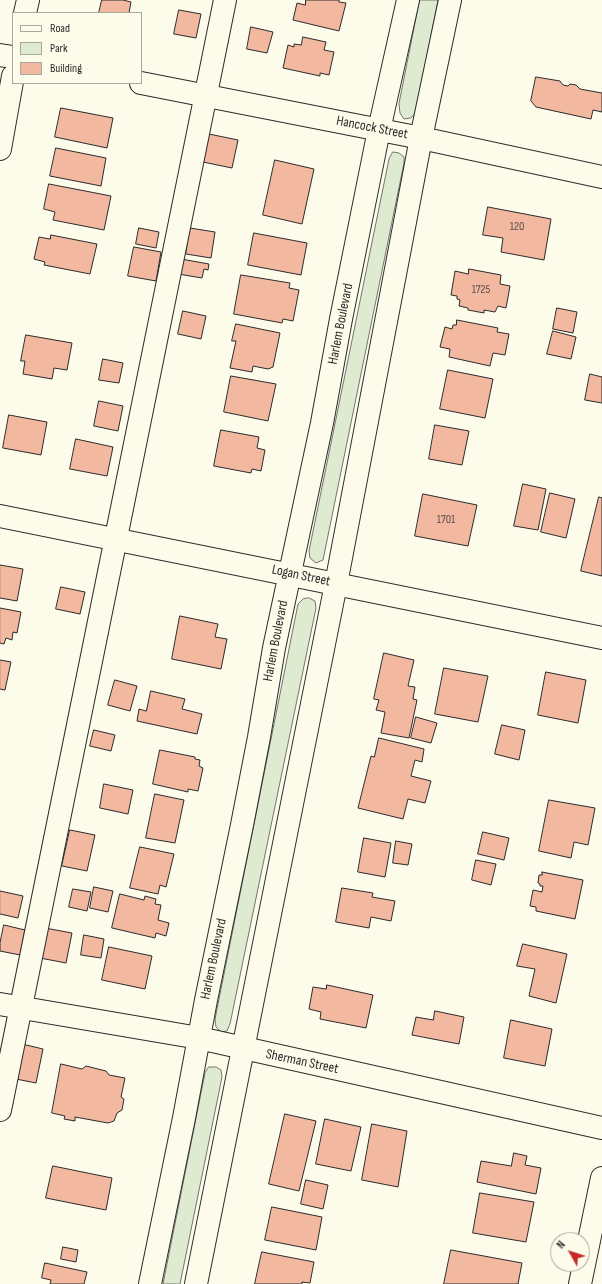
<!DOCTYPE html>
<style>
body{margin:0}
#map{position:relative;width:602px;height:1284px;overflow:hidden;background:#fdfbea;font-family:"Sofia Sans Condensed",sans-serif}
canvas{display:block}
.legend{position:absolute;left:12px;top:12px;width:130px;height:72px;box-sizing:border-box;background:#fdfbea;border:1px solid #a9a89e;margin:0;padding:5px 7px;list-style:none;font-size:12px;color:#2b2b2b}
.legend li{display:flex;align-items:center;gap:8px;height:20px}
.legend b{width:20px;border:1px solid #a9a89e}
.north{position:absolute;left:550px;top:1232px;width:40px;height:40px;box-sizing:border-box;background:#fdfbea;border:1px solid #a9a89e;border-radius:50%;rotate:309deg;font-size:11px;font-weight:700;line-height:16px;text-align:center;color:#2b2b2b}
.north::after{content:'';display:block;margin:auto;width:14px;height:18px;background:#c62828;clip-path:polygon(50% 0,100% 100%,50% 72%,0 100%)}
</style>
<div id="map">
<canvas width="602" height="1284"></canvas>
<ul class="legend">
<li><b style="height:5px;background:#fdfbea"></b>Road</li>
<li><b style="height:11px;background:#deebd1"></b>Park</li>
<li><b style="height:11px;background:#f2b8a0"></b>Building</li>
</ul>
<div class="north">N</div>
</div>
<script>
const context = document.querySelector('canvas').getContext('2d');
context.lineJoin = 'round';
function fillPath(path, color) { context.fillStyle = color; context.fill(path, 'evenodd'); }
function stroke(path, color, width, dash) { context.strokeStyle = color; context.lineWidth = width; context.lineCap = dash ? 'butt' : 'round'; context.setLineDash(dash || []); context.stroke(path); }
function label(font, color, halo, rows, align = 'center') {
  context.font = font + ' "Sofia Sans Condensed",sans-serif'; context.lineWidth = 3; context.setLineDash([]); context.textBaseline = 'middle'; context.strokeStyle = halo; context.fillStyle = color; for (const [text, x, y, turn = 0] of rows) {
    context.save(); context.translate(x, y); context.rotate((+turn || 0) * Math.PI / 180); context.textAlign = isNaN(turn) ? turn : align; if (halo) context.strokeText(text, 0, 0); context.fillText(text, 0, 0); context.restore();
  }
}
const green = new Path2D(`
 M420,0h18l-22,112 -5,6 -7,1 -4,-6 -1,-9z
 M393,152l6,1 5,4v6l-81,397 -7,3 -6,-5 -1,-7 80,-392z
 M309,598l6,3 1,7 -86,416 -3,7 -6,1 -5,-5 -1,-8 83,-415 5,-5z
 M209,1067h7l5,3 1,7 -42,207h-17l42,-211z`);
const building = new Path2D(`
 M102,0h21l8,2 -2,11h-30z
 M306,0h33v2l7,1 -7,28 -46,-11 4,-17 8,2z
 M179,10l22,4 -5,24 -22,-4z
 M251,27l22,5 -6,21 -20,-4z
 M303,37l23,5 -2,8 10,2 -5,23 -9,-2v3l-37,-8 5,-23 6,2v-3l7,1z
 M536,77l24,4 3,4 5,1 2,-2 6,1 4,4 22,4v19l-9,-2 -2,9 -55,-12 -5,-6z
 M61,108l52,10 -6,30 -52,-11z
 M204,133l34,7 -6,28 -34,-7z
 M56,148l50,10 -5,28 -51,-10z
 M275,160l39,9 -12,55 -39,-9z
 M49,184l62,12 -7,34 -51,-10 2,-8 -11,-3z
 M488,207l63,12 -7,41 -43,-8 2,-14 -20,-3z
 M139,228l20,4 -3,16 -20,-4z
 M190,228l25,4 -4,26 -25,-4z
 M254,233l53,10 -6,32 -53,-10z
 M51,235l46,9 -7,30 -46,-9 1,-3 -11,-3 5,-22 11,2z
 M134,247l27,5 -5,29 -28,-5z
 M181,259l28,5 -1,6 -4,-1 -2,9 -24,-4z
 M469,269l32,6 -1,9 10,2 -4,22 -8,-2 -3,6 -11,-2v3l-16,-3v-2l-9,-2 1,-6 -3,-1v-3l-6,-1 4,-24 13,3z
 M241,275l49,8 -1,5 10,2 -6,31 -10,-2 -1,4 -48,-9z
 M557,308l20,4 -4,21 -20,-4z
 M183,311l23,5 -5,23 -23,-5z
 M457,320l41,8 -1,4 12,2 -4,21 -12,-2 -3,13 -41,-9 1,-8 -10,-2 5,-20 7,2 1,-4h3z
 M236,324l44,9 -7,34 -5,2 -15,-3 -1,6 -22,-4 6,-27h-4z
 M553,331l23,6 -5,22 -24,-5z
 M26,335l46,8 -5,27 -13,-2 -2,11 -29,-5 2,-13h-4z
 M103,359l20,4 -4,20 -20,-3z
 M448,370l45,9 -8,39 -45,-9z
 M590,374l12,3v26l-17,-3z
 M231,376l45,8 -8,37 -44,-9z
 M99,401l24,5 -5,25 -24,-5z
 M9,415l38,7 -6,33 -38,-7z
 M435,425l34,6 -7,34 -33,-6z
 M221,430l38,7 -2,11 8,2 -4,21 -9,-2 -1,4 -37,-7z
 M76,439l37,8 -6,29 -37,-7z
 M523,484l23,5 -8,41 -24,-4z
 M550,493l25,6 -9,39 -25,-6z
 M423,494l54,11 -9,41 -53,-10z
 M599,497l3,1v78l-21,-5z
 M0,565l23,4 -6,32 -17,-3z
 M61,587l24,5 -5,22 -24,-5z
 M0,608l21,4 -4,21 -4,-1 -1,8 -6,-2 -2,6 -4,-1z
 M180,616l38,8 -3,13 12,2 -6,30 -49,-10z
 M384,653l30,7 -6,26 7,1 -2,12 4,1 -8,38 -28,-5 4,-21 -9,-2 3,-10 -5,-1z
 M0,660l11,2 -6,28 -5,-1z
 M444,668l44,8 -10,46 -43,-8z
 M546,672l40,8 -8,43 -40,-8z
 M115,680l22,6 -7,25 -22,-6z
 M151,691l34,8 -3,10 20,5 -5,20 -60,-13 2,-12 7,2z
 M416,717l21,6 -6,20 -20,-5z
 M502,725l23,5 -6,30 -24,-6z
 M94,730l21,5 -4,16 -21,-5z
 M379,738l45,11 -2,13 -7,-2 -4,16 20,5 -6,22 -17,-4 -5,20 -45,-11 13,-52 3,1z
 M160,750l35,7v2l5,1 -1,6 4,2 -5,23 -10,-2v3l-35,-8z
 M104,784l29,6 -5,24 -28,-6z
 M155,794l29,6 -9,43 -29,-5z
 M549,800l46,8 -7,37 -14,-3 -3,16 -32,-7z
 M70,830l25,5 -8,36 -25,-5z
 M483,832l26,6 -5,22 -26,-6z
 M364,838l27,5 -6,34 -27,-5z
 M396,841l16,3 -4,21 -15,-2z
 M140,847l34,7 -8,33 -6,-2 -2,9 -28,-6z
 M476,860l20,4 -5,21 -19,-5z
 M542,872l41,8 -8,39 -39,-8v-4l-6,-1 3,-16 9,2 1,-6h-3v-2l-2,-1 1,-8h3z
 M94,887l19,4 -5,21 -18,-4z
 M342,888l31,5 -1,4 23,4 -4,20 -20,-4 -2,11 -33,-6z
 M73,889l18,3 -4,19 -18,-4z
 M0,891l23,5 -5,22 -18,-4z
 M120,894l24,6 1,-4 11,3 -1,5 6,1 -3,15 11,3 -3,13 -10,-3 -1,5 -43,-10z
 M4,925l21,5 -5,25 -20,-4v-8z
 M45,928l27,5 -6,30 -26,-5z
 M84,935l20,4 -3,19 -20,-3z
 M523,944l44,10 -11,49 -27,-7 6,-27 -18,-3z
 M109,947l43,9 -7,33 -43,-9z
 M327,985l46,10 -7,33 -46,-9 1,-7 -12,-3 4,-22 13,2z
 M435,1011l29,6 -5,27 -47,-9 4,-18 17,3z
 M511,1020l41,9 -7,37 -41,-8z
 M18,1043l25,6 -7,34 -25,-5z
 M61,1064l21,5 4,-3 20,5 3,4 16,3 -4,19 3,2 -2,11 -5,3 -3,8 -6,2 -33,-6v4l-11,-2 1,-3 -13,-3z
 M285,1114l31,7 -17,70 -30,-7z
 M325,1119l36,8 -10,44 -35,-7z
 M372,1124l35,7 -9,56 -36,-7z
 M514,1153l13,3 -2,9 16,3 -5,26 -59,-12 4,-21 30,5z
 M53,1166l59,12 -6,32 -60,-12z
 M306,1180l22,5 -5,24 -22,-5z
 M480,1193l54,9 -8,40 -53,-9z
 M272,1207l50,10 -6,33 -51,-10z
 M63,1247l15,3 -2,12 -15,-3z
 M451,1250l71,13 -4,21h-74z
 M262,1252l52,10 -4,21 -8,-1v2h-47z
 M45,1263l42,9 -3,12h-34l1,-4 -9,-2z`);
const minor = new Path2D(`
 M25,13l3,-13
 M0,55l13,2
 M141,83l280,55 181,39
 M0,149l13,-73
 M0,516l602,122
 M0,1004l199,34 403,90
 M0,1110l225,-1110
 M150,1284l34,-166 22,-118 36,-175 17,-88 15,-89 48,-225 19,-104 38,-189 29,-130
 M196,1284l140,-700 85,-446 29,-138
 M580,1284l22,-106`);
const numberNames = [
 ["120",517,227],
 ["1725",481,290],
 ["1701",446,520]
];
const streetNames = [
 ["Hancock Street",372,128,11],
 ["Harlem Boulevard",341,324,-79],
 ["Logan Street",301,576,12],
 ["Harlem Boulevard",276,641,-79],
 ["Harlem Boulevard",214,959,-78],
 ["Sherman Street",302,1062,12]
];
fillPath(green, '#deebd1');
stroke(green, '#74746e', 1);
fillPath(building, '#f2b8a0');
stroke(building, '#2b2b2b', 1);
stroke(minor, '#2b2b2b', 24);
stroke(minor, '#fdfbea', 22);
label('12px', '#5d4e48', null, numberNames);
label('14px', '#2b2b2b', '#fdfbea', streetNames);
</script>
